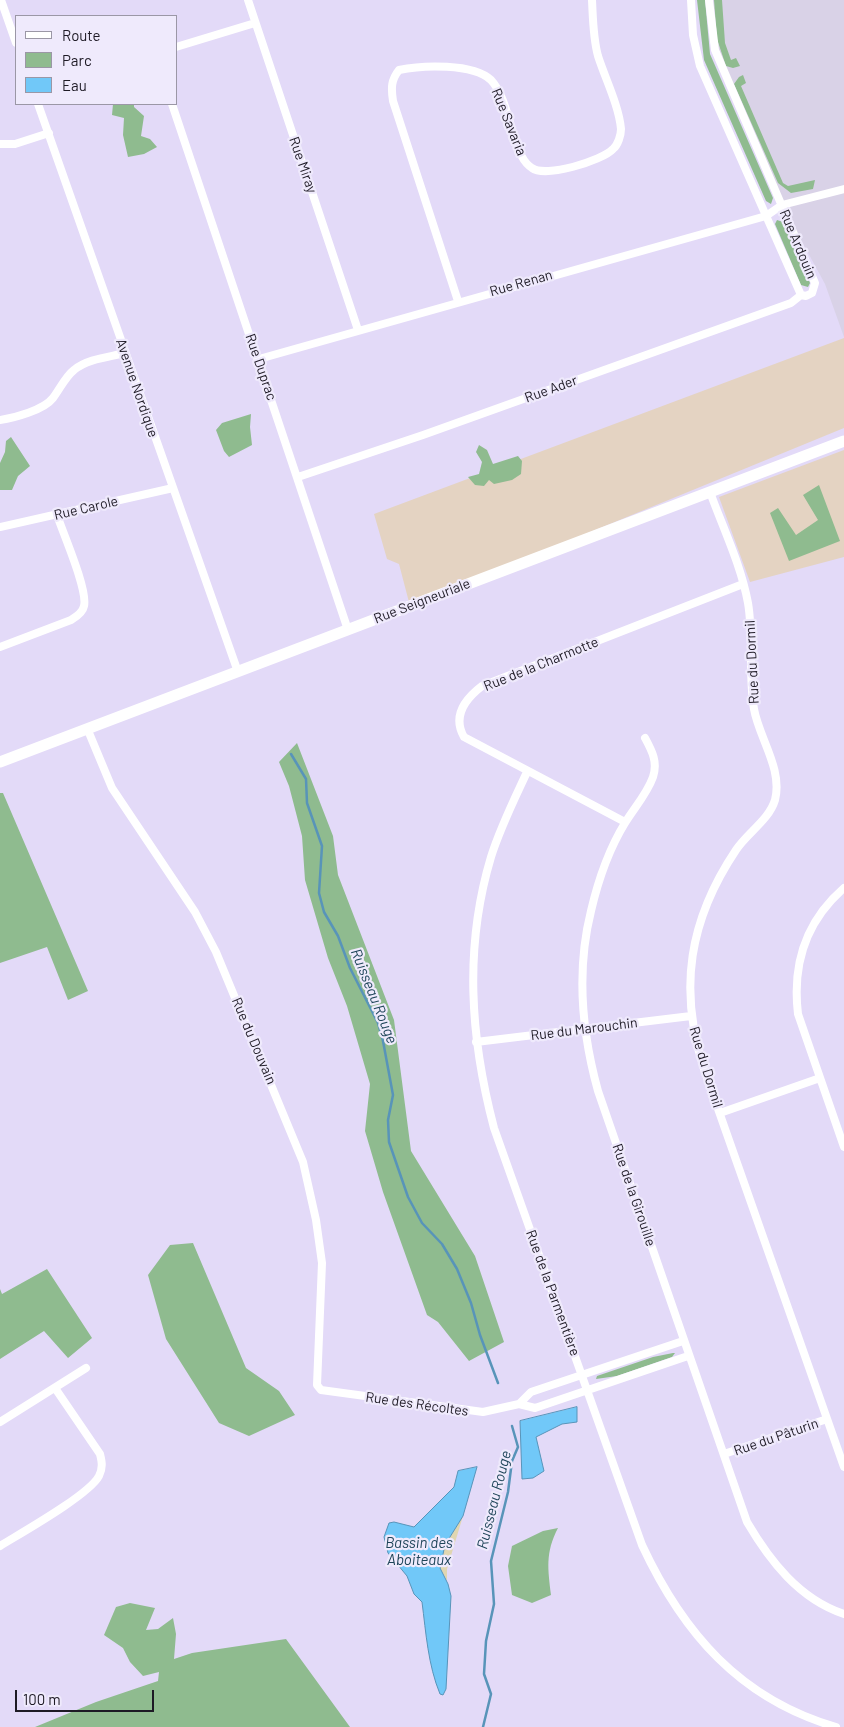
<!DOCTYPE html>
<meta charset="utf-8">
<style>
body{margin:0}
#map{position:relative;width:844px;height:1727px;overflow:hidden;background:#e3daf8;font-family:Barlow,sans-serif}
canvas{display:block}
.legend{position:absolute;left:15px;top:15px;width:162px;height:90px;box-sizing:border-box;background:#efeafc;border:1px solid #9b97a6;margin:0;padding:6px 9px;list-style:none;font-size:15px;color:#1e1a25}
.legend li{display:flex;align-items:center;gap:10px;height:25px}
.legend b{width:25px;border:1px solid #9b97a6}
.scale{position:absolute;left:15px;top:1690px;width:139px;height:22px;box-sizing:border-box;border:2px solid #1e1a25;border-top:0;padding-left:6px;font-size:15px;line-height:18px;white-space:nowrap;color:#1e1a25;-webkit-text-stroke:4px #efeafc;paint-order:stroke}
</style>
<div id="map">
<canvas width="844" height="1727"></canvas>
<ul class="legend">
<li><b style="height:6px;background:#fff"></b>Route</li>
<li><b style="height:14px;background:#8fbb8f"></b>Parc</li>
<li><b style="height:14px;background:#71c8f8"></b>Eau</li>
</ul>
<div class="scale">100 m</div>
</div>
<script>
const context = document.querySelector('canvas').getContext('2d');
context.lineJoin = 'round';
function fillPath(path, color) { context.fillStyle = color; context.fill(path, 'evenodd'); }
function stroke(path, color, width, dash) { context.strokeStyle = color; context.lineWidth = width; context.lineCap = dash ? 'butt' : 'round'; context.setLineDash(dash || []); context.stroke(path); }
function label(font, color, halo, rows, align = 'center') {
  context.font = font + ' Barlow,sans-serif'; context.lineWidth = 4.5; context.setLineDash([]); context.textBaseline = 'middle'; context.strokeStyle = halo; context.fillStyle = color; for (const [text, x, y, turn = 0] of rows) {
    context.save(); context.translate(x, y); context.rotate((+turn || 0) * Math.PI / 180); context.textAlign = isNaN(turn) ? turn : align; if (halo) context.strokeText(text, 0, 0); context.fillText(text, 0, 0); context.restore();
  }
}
const commercial = new Path2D(`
 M844,338v90l-434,178 -11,-42 -12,-5 -13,-45z
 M844,450v107l-94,25 -31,-85z`);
const industrial = new Path2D(`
 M709,0h135v337l-19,-53 -43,-79 -67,-155z`);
const green = new Path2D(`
 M697,0h8l5,54 63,144 -2,6 -5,-3 -62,-141z
 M714,0h8l3,43 6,17 5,-2 4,8 -7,2 -7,-2 -9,-27z
 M743,75l3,8 -5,3 42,97 5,3 27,-6 -2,9 -22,4 -13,-10 -44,-99 5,-7z
 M113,104h21v3l10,9 -3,20 9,3 7,8 -13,7 -16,3 -5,-22 1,-17 -12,-3z
 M777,220l6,2 27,61 -2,4 -7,-2 -26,-61z
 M251,414l-1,13 2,18 -23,12 -5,-6 -8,-21 6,-7z
 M11,437l19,29 -12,10 -6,14h-12v-27l5,-11 1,-11z
 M479,445l8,5 6,14 25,-8 4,5 -1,13 -9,6 -18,4 -5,-4 -5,6 -9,-1 -7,-8 11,-3 3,-12 -6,-10z
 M819,485l21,56 -51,20 -19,-48 8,-5 18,27 22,-15 -15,-25z
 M297,743l36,93 5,39 56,145 17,131 64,105 29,86 -35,19 -31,-39 -11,-7 -44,-123 -18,-61 5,-47 -23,-78 -19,-48 -23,-78 -3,-44 -13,-50 -10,-24z
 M0,793h3l85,198 -20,9 -21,-53 -47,16z
 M193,1243l53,125 33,23 16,24 -46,21 -30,-13 -53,-84 -18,-64 22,-30z
 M47,1269l45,69 -24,20 -24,-27 -44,28v-70l2,5z
 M673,1353h2l-3,4 -55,19 -21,3 1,-3 56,-19z
 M558,1528c-13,25 -10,41 -7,67l-19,8 -20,-8 -4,-29 4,-20 31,-15z
 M130,1603l25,5 -9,22 12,-1 15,-11 3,16 -2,25 18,-6 94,-14 64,88h-315l61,-25 62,-21 1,-9 -16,4 -13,-14 -7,-14 -19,-13 12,-28z`);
const sand = new Path2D(`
 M463,1516l-16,53v12l-7,-13 5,-23z`);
const water = new Path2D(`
 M577,1407v15l-15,2 -26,13 8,34 -11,7 -11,1 -2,-58z
 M477,1467l-14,49 -18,29 -5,23 8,16 3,12 -5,93 -3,6 -3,-1c-12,-29 -14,-61 -18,-92l-8,-8 -7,-18 -19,-23 -4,-16 5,-14 5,-1 20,5 40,-40 4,-16z`);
const stream = new Path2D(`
 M291,754l15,25 1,24 15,43 -3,47 5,19 14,24 12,32 28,55 5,18 10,54 -5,25 1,22 19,55 14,26 20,21 15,25 14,34 9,32 18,48
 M483,1727l8,-33 -7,-20 2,-33 8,-37 -3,-43 17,-69 4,-31 6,-14 -6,-21`);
const street = new Path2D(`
 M1,0l15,43
 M248,0l110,330
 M691,0l2,35 7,31 101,229
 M709,0l6,50 100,233 -3,10 -6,3 -5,-1
 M176,47l79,-24
 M38,104l200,568
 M172,104l176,526
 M0,144h15l34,-11
 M458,301l-65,-200c-2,-13 -2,-21 6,-31 23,-5 74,-7 92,10 13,14 17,38 23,56 4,11 7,25 18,32 13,10 70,-7 81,-19 5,-4 8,-14 8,-20 -2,-23 -16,-51 -23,-73 -5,-18 -5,-37 -6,-56
 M259,359l507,-143 16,-11 62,-16
 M0,420c14,-2 44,-10 53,-22 7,-9 12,-21 21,-28 13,-11 35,-13 51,-17
 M298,477l125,-42 368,-132 10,-8
 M710,492c13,36 31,73 38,111 6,35 0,71 6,106 5,29 29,60 21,91 -6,20 -28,33 -39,50 -47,70 -58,139 -32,219l140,398
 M0,527l173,-39
 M0,647l71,-27c5,-3 12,-8 13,-14 4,-16 -21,-73 -27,-91
 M87,728l25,60 83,124 21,40 87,210 13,58 6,43 -5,122 4,5 162,22 36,-8 16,4 153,-52
 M645,738c7,13 13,24 8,39 -6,17 -19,31 -28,46 -16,26 -27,58 -34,88 -15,60 -9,122 7,180l149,431c23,39 52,77 97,92
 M527,772c-13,28 -27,56 -36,85 -27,90 -21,180 3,271l148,417c41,88 98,154 194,182
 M625,822l-161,-85c-12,-21 1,-38 18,-51l261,-102
 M844,888c-39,34 -52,76 -46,126l46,133
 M476,1042l215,-26
 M720,1113l100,-35
 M519,1404l12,-12 152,-51
 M0,1422l86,-54
 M724,1454l103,-35
 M0,1546c21,-13 89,-51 99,-70 4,-8 3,-14 1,-22l-45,-66`);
const secondary = new Path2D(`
 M0,762l844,-321`);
const streetNames = [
 ["Rue Savaria",509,122,68],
 ["Rue Miray",303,165,71],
 ["Rue Ardouin",798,244,67],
 ["Rue Renan",521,283,-16],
 ["Rue Duprac",261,367,71],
 ["Avenue Nordique",137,388,71],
 ["Rue Ader",551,389,-20],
 ["Rue Carole",86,508,-13],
 ["Rue Seigneuriale",422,601,-21],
 ["Rue du Dormil",752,662,-93],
 ["Rue de la Charmotte",541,664,-22],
 ["Rue du Marouchin",584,1029,-7],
 ["Rue du Douvain",254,1041,67],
 ["Rue du Dormil",706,1067,73],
 ["Rue de la Girouille",634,1195,71],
 ["Rue de la Parmentière",553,1293,70],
 ["Rue des Récoltes",417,1404,8],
 ["Rue du Pâturin",776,1437,-19]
];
const waterNames = [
 ["Ruisseau Rouge",374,996,68],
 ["Ruisseau Rouge",494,1500,-76],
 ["Bassin des",419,1543],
 ["Aboiteaux",419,1560]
];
fillPath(commercial, '#e4d3c2');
fillPath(industrial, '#d9d2e7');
fillPath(green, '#8fbb8f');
fillPath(sand, '#e0d6b1');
fillPath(water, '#71c8f8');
stroke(water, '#5894b9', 1);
stroke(stream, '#5894b9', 2.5);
stroke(street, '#fff', 8);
stroke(secondary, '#fff', 11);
label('14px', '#1e1a25', '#efeafc', streetNames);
label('italic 15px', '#1f4559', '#efeafc', waterNames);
</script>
